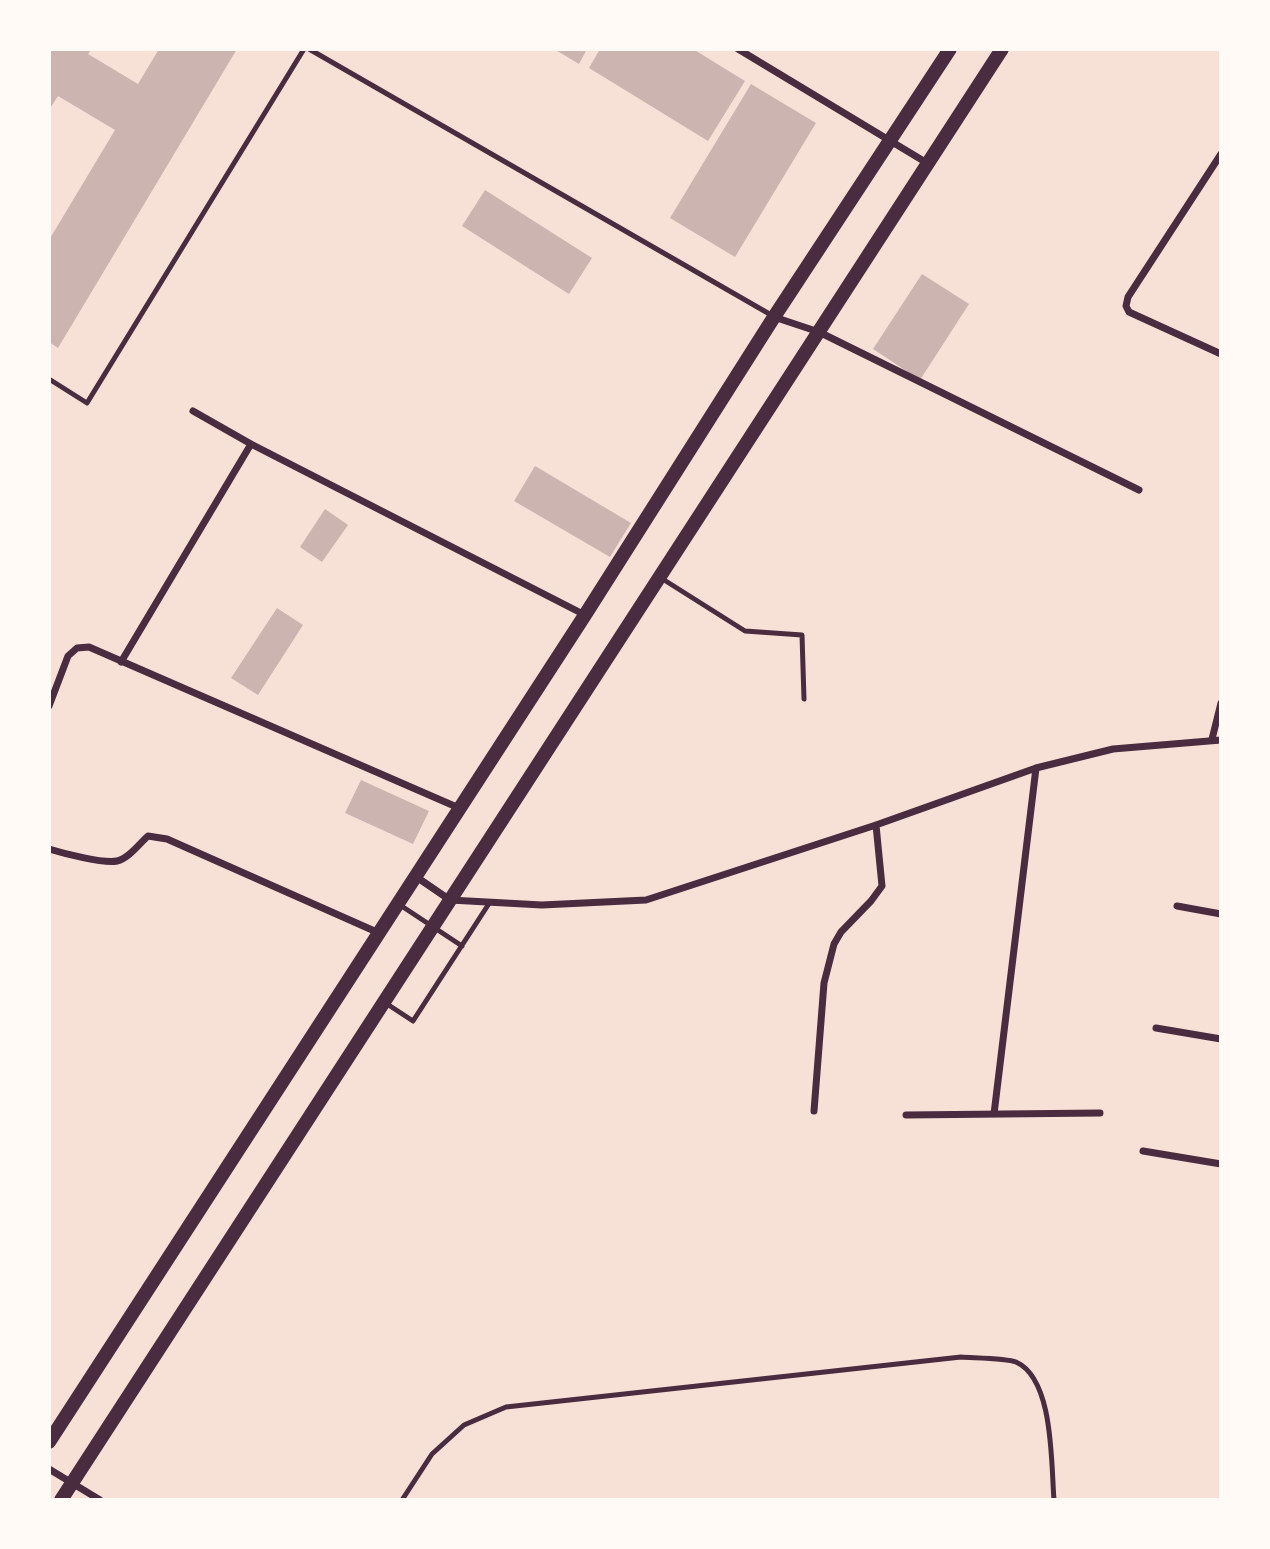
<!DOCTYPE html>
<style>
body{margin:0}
#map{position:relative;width:1270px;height:1549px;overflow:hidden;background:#f7e1d7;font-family:"IBM Plex Sans",sans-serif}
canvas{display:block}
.frame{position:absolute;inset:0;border:51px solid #fffaf5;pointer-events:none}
</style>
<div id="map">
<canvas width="1270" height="1549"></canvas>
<div class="frame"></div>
</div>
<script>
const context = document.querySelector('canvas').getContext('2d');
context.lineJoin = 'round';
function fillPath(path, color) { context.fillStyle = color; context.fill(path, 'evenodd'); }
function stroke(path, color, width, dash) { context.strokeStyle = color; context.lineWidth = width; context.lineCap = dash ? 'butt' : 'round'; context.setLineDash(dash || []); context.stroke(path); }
const building = new Path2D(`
 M49,49h43l-4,5 50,30 21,-35h78l-179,299 -9,-6v-102l66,-110 -57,-34 -9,14z
 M554,49h33l-8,15z
 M600,49h93l52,32 -37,60 -119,-73z
 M751,84l65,39 -81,134 -65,-39z
 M485,190l107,68 -23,36 -107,-68z
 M922,274l47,30 -49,76 -47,-31z
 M535,466l96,57 -21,34 -96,-56z
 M325,509l23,16 -26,37 -22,-15z
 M277,608l26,17 -45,70 -27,-17z
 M361,780l68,31 -16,33 -68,-31z`);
const service = new Path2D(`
 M309,49l464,267
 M49,379l38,24 217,-354
 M661,578l84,53 57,4 2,64
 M400,905l62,41
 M384,1002l29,19 77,-119
 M402,1500l30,-46 32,-29 42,-18 455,-50c12,1 45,1 55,5 38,17 35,102 38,138`);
const minor = new Path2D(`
 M738,49l189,114
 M1221,154l-93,143 -2,9 3,6 92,42
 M774,317l45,15 320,158
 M193,411l58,33 334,171
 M121,662l130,-218
 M49,706l19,-50 9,-8 12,-1 370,161
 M1212,739l9,-36
 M49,849c13,4 55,15 68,12 12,-3 22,-17 31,-25l19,3 212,94
 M415,876l35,24 92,5 104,-5 230,-75 160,-57 77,-19 108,-9
 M1177,906l44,8
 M1156,1028l65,11
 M814,1111l10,-128 10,-39 7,-12 30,-31 11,-15 -6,-61
 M994,1114l42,-346
 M906,1115l194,-2
 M1143,1151l78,13
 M49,1469l51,31`);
const secondary = new Path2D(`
 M49,1442l536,-827 189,-298 176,-268
 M61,1500l941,-1451`);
fillPath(building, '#ccb4b1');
stroke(service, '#4a2c40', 5);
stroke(minor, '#4a2c40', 7);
stroke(secondary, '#4a2c40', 14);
</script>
